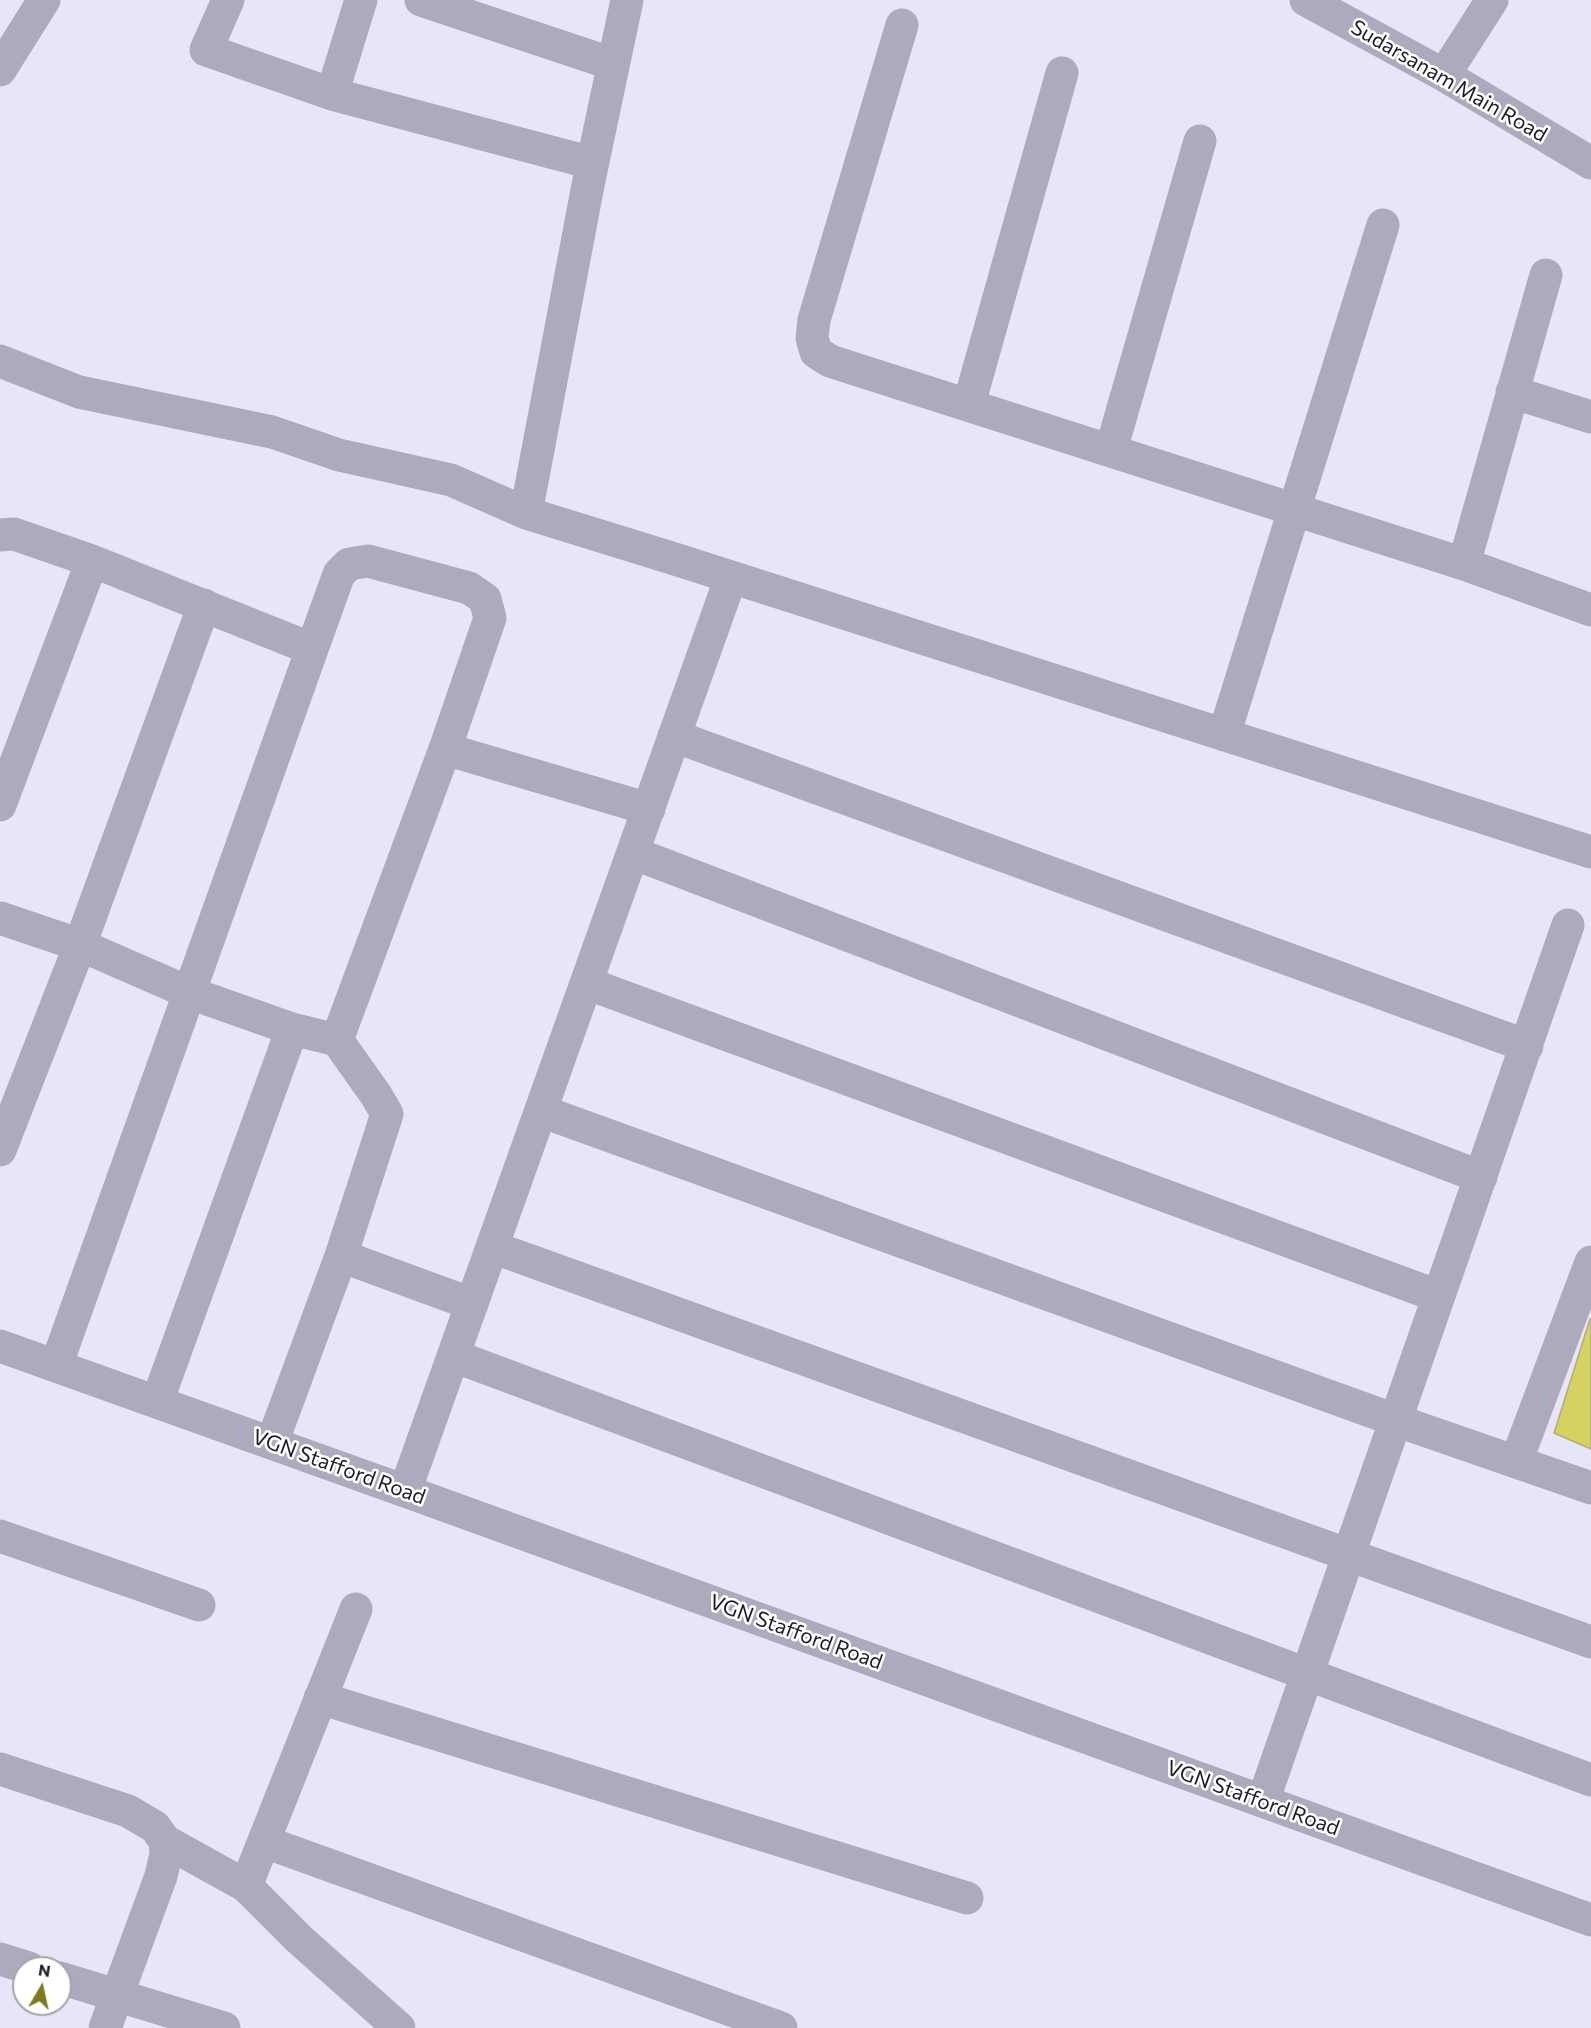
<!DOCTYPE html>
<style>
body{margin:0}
#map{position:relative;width:1591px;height:2028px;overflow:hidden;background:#e7e6f8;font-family:Commissioner,sans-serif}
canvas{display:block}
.north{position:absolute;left:12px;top:1956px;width:60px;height:60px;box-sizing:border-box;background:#fff;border:2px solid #a5a4aa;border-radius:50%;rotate:9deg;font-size:16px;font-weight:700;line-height:24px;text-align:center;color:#1d1c2b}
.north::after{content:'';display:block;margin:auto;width:21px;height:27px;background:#7d7a21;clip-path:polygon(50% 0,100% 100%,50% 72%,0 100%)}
</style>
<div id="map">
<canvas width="1591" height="2028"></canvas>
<div class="north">N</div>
</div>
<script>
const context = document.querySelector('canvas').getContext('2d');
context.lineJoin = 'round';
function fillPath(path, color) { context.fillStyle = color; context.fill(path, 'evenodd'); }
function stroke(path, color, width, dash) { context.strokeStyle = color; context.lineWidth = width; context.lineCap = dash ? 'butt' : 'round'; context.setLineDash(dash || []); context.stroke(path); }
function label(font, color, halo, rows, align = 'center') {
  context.font = font + ' Commissioner,sans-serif'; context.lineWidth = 5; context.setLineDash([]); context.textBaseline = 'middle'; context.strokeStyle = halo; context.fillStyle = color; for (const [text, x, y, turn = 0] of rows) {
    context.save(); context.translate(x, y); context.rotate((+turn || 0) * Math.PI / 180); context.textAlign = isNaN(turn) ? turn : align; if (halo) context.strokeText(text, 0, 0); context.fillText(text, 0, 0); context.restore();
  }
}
const building = new Path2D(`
 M1590,1319h1v130l-37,-16z`);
const minor = new Path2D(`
 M228,0l-22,50 126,44
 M361,0l-29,94 260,69
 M421,0l192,64
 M1306,0l138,75 147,88
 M902,25l-88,295 -2,18 4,14 14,9 634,203 127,46
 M0,70l44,-70
 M1444,75l48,-75
 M0,361l79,31 193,40 67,23 112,25 75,33 152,47 913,292
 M1512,392l79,25
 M969,404l93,-331
 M1111,450l89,-309
 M526,513l62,-328 39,-185
 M0,535l14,-1 78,27 220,88 27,-75 10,-10 19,-3 101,27 16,11 5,19 -45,131 -108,291
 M1464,564l82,-289
 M1224,735l159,-510
 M674,736l853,310
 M445,749l204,60
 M0,805l92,-244
 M633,853l848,324
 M0,918l80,27 110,48 102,36 45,11 39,55 11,19 -46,142 -69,187
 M586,983l852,313
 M541,1111l854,309 196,68
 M0,1150l80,-205 124,-340
 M492,1247l1099,395
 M341,1256l131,48
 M0,1346l405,145 1186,429
 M454,1356l1137,424
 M56,1366l256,-717
 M157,1402l135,-373
 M1516,1462l75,-200
 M405,1491l326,-914
 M0,1536l199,69
 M320,1698l647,200
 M0,1769l128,42 27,16 10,14 1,13 -5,22 -56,152
 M1263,1801l305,-876
 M165,1841l81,45 53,53 100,89
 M265,1842l516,186
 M246,1886l110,-277
 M0,1959l29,9
 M60,1978l164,50`);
const streetNames = [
 ["Sudarsanam Main Road",1449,81,30],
 ["VGN Stafford Road",339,1467,20],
 ["VGN Stafford Road",796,1632,20],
 ["VGN Stafford Road",1253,1798,20]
];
fillPath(building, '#d5d261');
stroke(building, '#aeae83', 1.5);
stroke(minor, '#acabbe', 33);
label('21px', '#1d1c2b', '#fff', streetNames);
</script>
